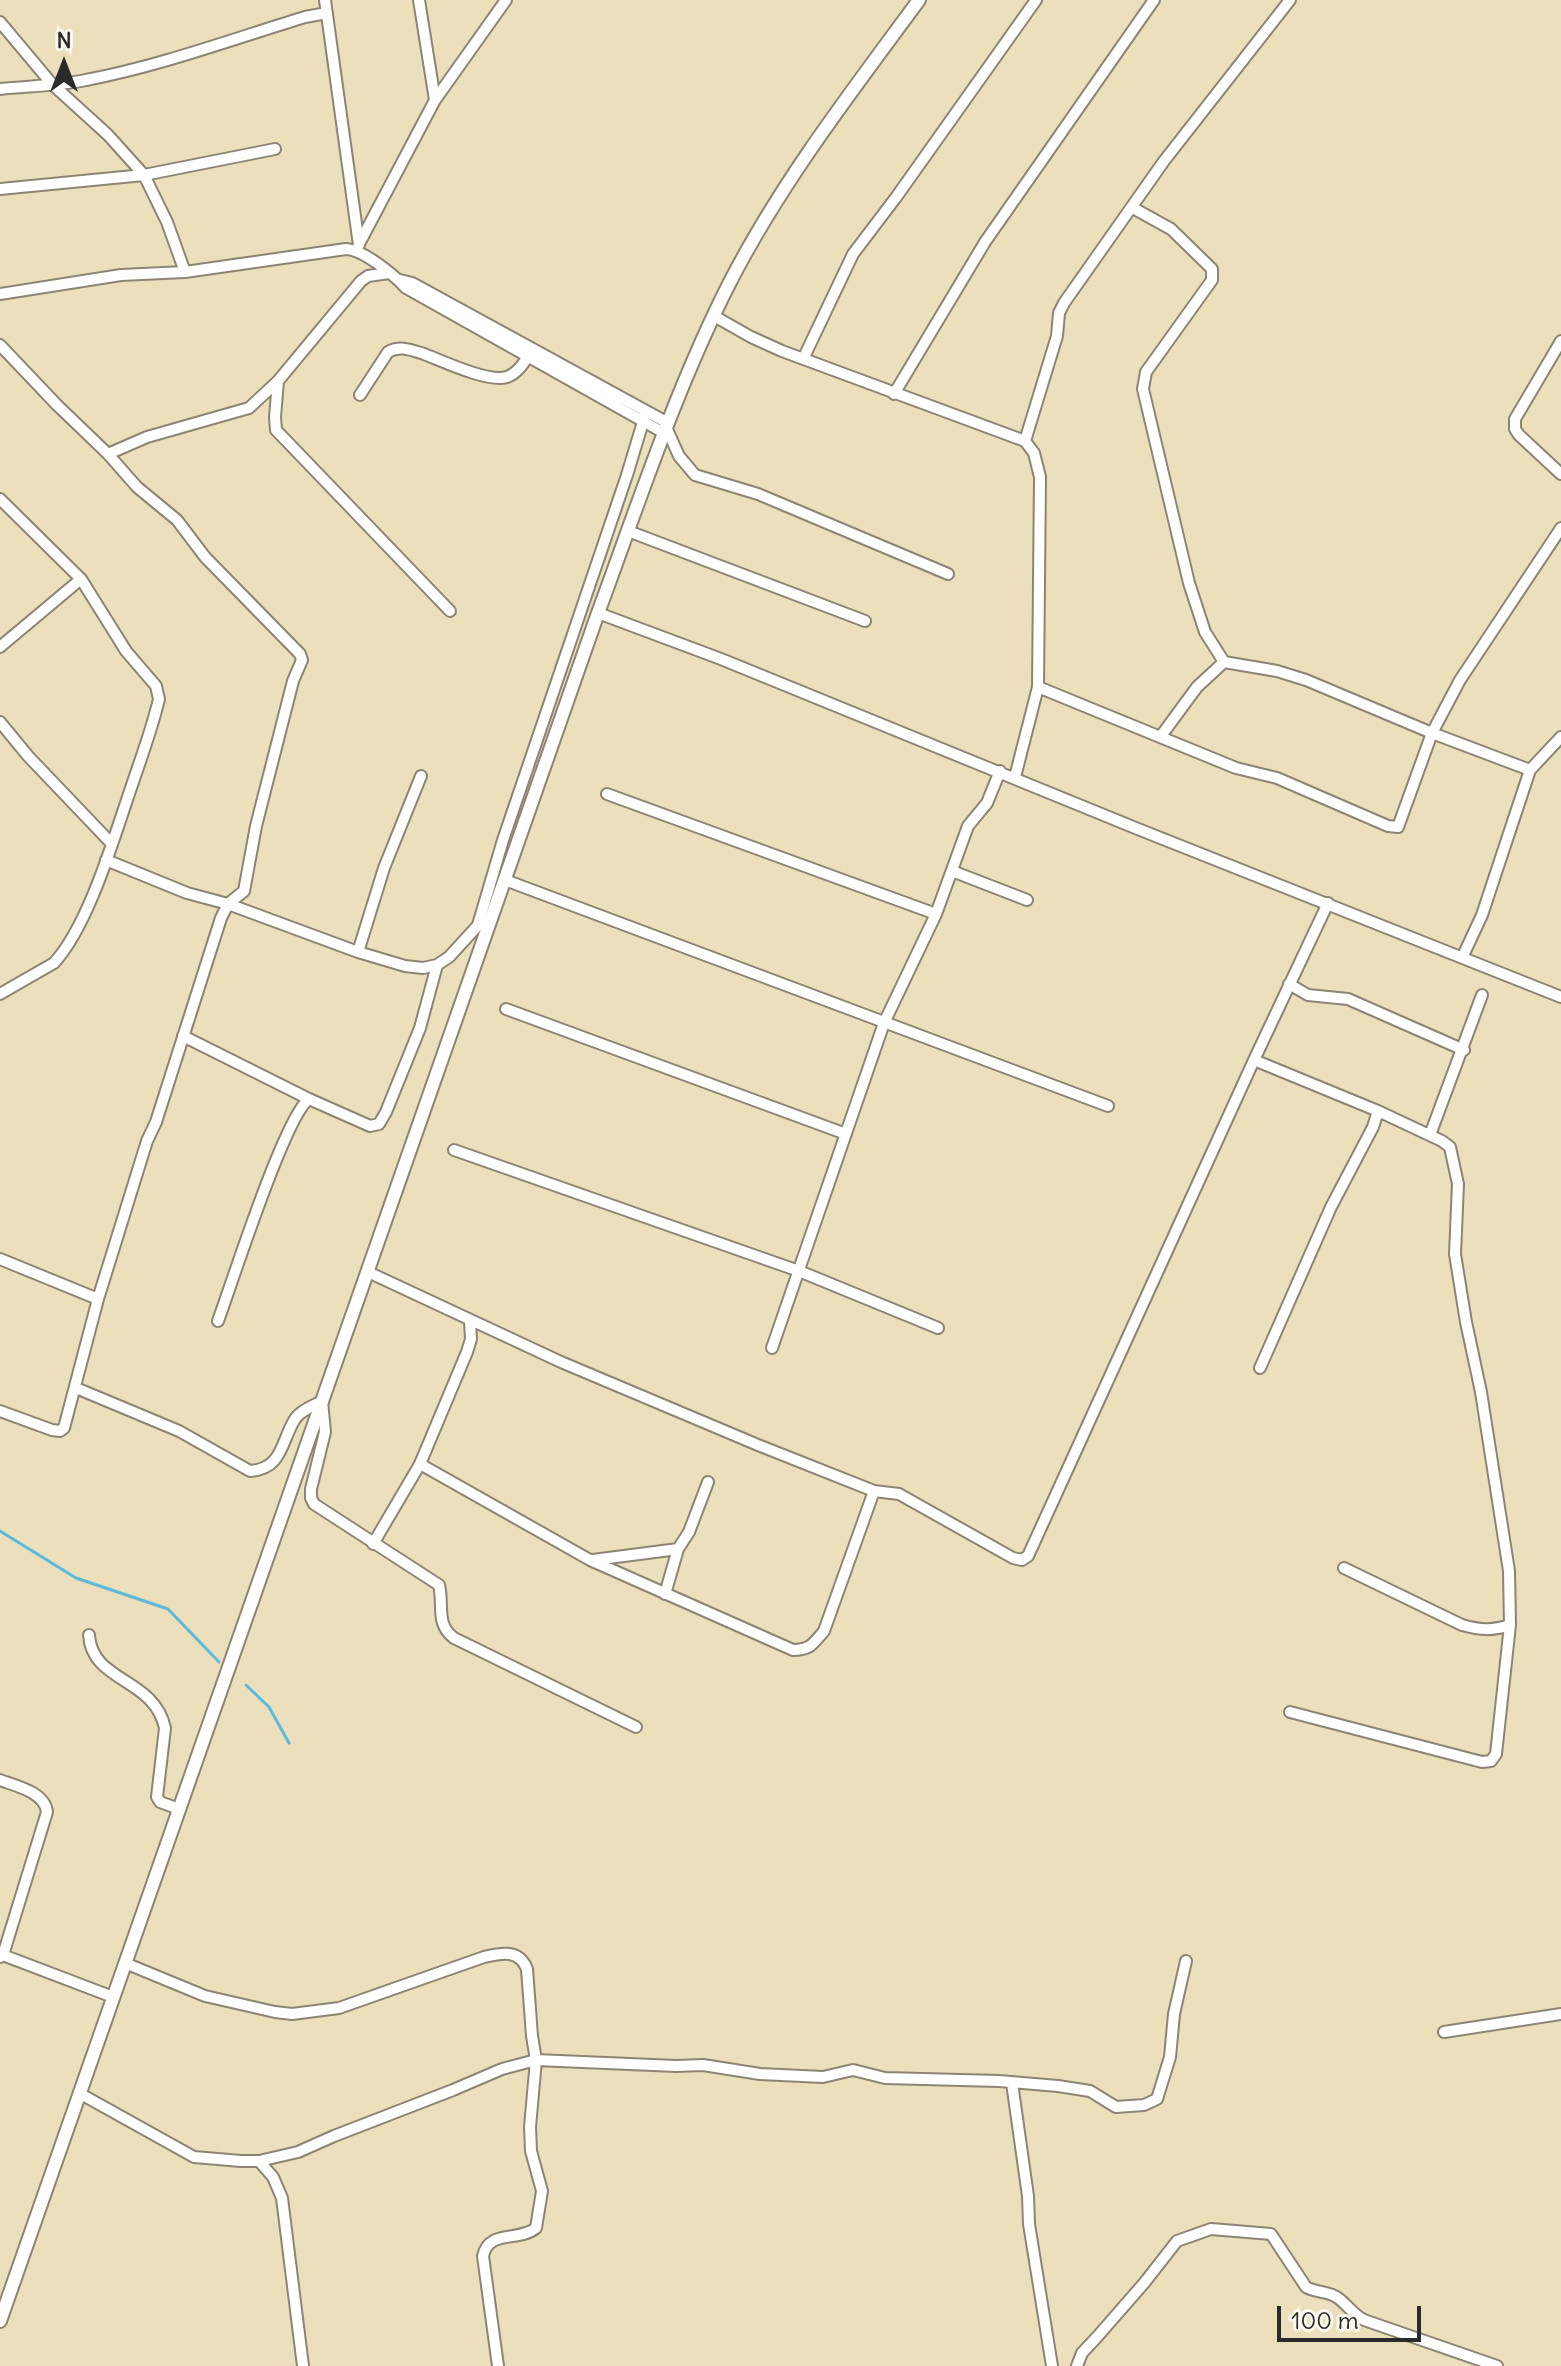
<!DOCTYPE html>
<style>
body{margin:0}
#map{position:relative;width:1561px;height:2366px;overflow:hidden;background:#ecdfbc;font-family:Delius,sans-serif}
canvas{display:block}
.north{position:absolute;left:24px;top:24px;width:80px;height:80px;-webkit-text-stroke:6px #fbf7ec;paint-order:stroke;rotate:0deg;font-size:22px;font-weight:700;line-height:32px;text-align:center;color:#2b2b2b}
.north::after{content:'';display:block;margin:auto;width:28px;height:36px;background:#2b2b2b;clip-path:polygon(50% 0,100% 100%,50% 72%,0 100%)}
.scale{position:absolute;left:1277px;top:2306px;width:144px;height:36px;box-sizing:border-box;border:4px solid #2b2b2b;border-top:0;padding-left:10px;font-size:24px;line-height:28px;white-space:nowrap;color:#2b2b2b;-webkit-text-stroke:6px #fbf7ec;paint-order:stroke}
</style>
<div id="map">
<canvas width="1561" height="2366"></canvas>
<div class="north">N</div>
<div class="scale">100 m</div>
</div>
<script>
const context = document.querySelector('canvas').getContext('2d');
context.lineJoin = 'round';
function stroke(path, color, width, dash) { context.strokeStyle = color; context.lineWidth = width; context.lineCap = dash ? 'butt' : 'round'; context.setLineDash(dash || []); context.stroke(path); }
const stream = new Path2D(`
 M0,1531l76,47 92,31 51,53
 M246,1685l23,22 20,36`);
const minor = new Path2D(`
 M325,0l34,245
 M419,0l16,100
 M0,22l52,62 56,51 36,40 23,47 18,50
 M0,89c28,-3 58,-3 86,-9 74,-14 147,-41 219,-63l22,-4
 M0,189l144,-14 131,-26
 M1133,208l38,21 41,40v11l-66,92 -3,17 46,194 16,49 19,30 53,9 29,9 126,53 98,37
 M359,244l76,-144 71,-100
 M400,280l12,3 256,140
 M0,294l121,-19 64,-3 161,-23c18,1 48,26 60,39l258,145
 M714,316l37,21 31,14 243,90 9,12 6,24 -2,210 -23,90
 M1561,341l-46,78v10l4,6 42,39
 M0,345l57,60 51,49 29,33 40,33 28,37 95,97 2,6 -9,21 -37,145 -12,65 -16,13 -7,14 -65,204 -9,19 -49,158 -34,129 -4,3 -8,-1 -52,-19
 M804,357l49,-103 44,-58 139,-196
 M278,381l-3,36 1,13 174,181
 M894,394l91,-152 169,-242
 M360,395l28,-43c12,-7 23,-2 36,2 18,7 65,29 83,23 11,-4 20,-18 25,-28
 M666,427l13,29 16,19 63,19 190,80
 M1025,441l32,-105 2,-23 5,-10 100,-142 126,-161
 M108,454l39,-17 102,-29 29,-27 83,-100 7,-5 21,-3
 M0,499l81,80 45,72 30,35 3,13c-7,30 -18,59 -28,89 -17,49 -42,137 -77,175l-54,31
 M628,531l237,90
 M598,613l123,46 417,170 423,168
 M0,647l81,-68
 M1038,687l198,81 41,10 111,48 10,1 34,-94 28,-53 101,-152
 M0,722l28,34 84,88
 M1161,736l36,-49 27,-25
 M607,794l329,120
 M106,860l81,33 41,11 130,48 47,14 18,2 14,-3 12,-8 33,-36
 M952,871l75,29
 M505,880l603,226
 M478,925l25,-85 124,-365 19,-63
 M358,952l26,-84 37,-92
 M1462,958l20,-43 48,-145 31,-33
 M1289,984l19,11 40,4 116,51
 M506,1009l340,125
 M183,1036l126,63
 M1254,1060l124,51 64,30 8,6 8,37 -3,70 11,68 15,70 28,179 1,54 -14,129 -5,7 -9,1 -192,-50
 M1430,1135l52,-140
 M454,1150l345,121 139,57
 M0,1259l98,40
 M368,1272l193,90 197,83 116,46 25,3 114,64 9,2 6,-4 226,-496 74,-157
 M218,1321c14,-38 67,-205 91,-222l61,27 9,-2 7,-12 34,-84 17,-63
 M772,1348l112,-325 52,-109 32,-88 19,-23 13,-32
 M1260,1368l71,-161 42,-80 5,-16
 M76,1388l103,43 71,40c33,-2 31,-30 45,-52 6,-9 18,-13 27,-18l3,31 -14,57v9l3,6 125,81c5,20 -4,39 15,53l182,89
 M420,1464l170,96 203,90c17,0 20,-6 31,-19l50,-140
 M373,1544l47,-80 47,-112 4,-13 -1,-18
 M593,1560l85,-11
 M1344,1568l118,57c18,5 30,6 48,0
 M665,1594l13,-45 11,-17 19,-50
 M89,1635c3,48 65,42 76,93l-8,69 3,5 19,7
 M0,1780c16,6 45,12 47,32l-44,143 -3,2
 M0,1954l113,43
 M125,1963l80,33 70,16 17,2 47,-6 145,-51c18,-4 35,-8 43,12l5,67 4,24 -6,67 1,24 11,40 -6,37c-17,14 -47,1 -53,28l15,110
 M1444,2032l117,-18
 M1012,2083l16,113 1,28 23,142
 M79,2093l115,64 47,4h18l39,-9 36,-16 119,-46 49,-21 34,-9 140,6 27,-1 57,9 63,3 30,-7 32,8 114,3 59,5 32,5 26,16 28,-2 13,-6 13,-42 4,-43 12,-53
 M259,2161l14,16 9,21 21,168
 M1077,2366l5,-13 15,-16 48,-55 32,-41 34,-12 60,5 35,53c10,6 23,4 32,11 10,7 14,16 26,22l133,46`);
const major = new Path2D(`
 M0,2321l598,-1708c41,-111 78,-225 132,-331 52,-101 122,-191 189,-282`);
stroke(stream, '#5cbadb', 3);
stroke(minor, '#8c8574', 14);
stroke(major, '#8c8574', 16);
stroke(minor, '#fff', 10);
stroke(major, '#fff', 12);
</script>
